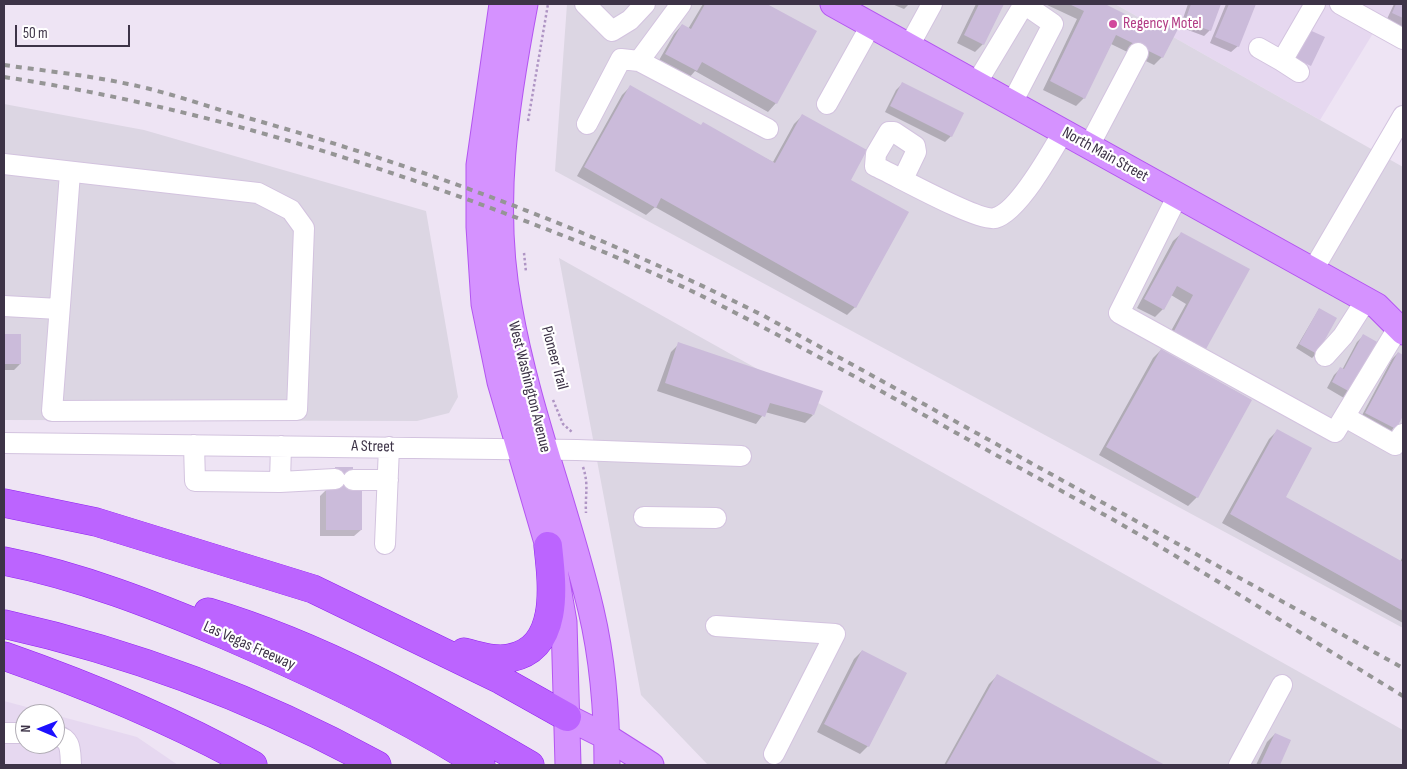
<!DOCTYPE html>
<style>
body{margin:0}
#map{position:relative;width:1407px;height:769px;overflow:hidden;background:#eee4f4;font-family:"Sofia Sans Condensed",sans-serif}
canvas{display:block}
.frame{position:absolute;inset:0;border:5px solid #3d3347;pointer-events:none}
.north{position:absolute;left:15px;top:704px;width:50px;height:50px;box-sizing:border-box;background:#fff;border:1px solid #b1adb5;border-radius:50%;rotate:271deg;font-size:14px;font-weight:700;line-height:20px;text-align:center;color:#3d3347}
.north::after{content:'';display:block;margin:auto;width:18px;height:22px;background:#1d10ff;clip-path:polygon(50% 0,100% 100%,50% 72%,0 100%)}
.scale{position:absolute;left:15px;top:25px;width:115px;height:22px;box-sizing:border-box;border:2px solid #3d3347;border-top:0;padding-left:6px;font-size:15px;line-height:18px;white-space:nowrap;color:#3d3347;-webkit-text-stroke:4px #fff;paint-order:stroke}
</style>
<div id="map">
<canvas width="1407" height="769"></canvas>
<div class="frame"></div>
<div class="north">N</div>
<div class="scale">50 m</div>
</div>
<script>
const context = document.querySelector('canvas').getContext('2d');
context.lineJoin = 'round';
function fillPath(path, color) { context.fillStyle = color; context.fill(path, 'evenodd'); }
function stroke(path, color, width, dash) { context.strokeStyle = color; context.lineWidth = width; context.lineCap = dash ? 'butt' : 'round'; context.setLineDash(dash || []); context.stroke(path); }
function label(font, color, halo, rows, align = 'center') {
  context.font = font + ' "Sofia Sans Condensed",sans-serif'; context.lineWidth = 4.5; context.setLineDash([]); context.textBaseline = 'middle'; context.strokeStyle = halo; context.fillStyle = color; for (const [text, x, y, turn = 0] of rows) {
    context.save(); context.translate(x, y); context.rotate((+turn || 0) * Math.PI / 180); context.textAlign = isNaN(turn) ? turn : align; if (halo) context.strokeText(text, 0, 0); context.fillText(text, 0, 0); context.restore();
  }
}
const residential = new Path2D(`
 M1115,4h288v24l-20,-11 -63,103z
 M4,701l49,13h-28v30h30v-29l82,22 41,28h-174z`);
const industrial = new Path2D(`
 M567,4h548l288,163v461l-848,-457z
 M4,104l140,26 282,81 32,186 -9,16 -32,8 -413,-1z
 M559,258l844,472v35h-695l-67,-70z`);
const shadow = new Path2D(`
 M703,4h62l50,28 -39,71 -8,9 -73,-41 -7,8 -30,-17 16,-28 8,-9 6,4z
 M892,4h17l-5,5z
 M976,4h27l-20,40 -8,8 -18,-9z
 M1045,4h61l-1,2 49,24 8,-8v35l-8,8 -43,-21 -27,54 -8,8 -33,-16 34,-71z
 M1188,4h32l-10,26 -6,6 -24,-9z
 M1226,4h29l-17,42 -7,6 -21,-9z
 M1394,4h9v23l-16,-8z
 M902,84l49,52 -6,6 -60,-30 11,-22z
 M630,87l70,39 73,36 21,-38 8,-8 47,64 6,127 -8,8 -192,-108 -9,8 -69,-39 45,-81z
 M1182,233l23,115 -8,9 -31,-17 20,-36 -15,-9 -8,14 -8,8 -18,-9 36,-67z
 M1319,309l-3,45 -4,4 -16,-10z
 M4,335l16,1v28l-6,6h-10z
 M1363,336l14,7 -33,55 -17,-10 7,-13 6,-6 2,1 15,-28z
 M679,344l134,71 -8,8 -40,-11 -9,12 -99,-33 14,-39z
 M1161,350l90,50 -54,97 -9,9 -89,-51 54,-97z
 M1398,353l5,3v57l-14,22 -29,-16 32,-60z
 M1277,431l7,67 116,64 3,-6v67l-181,-100 47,-84z
 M336,468l25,62 -7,6h-34v-40l7,-7 3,-15z
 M862,651l6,95 -8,8 -43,-22 37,-73z
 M997,676l166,89h-219l45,-81z
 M1275,734l15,7 -12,24h-22l11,-23z`);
const building = new Path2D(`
 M705,4h62l50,27 -40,73 -75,-42 -5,9 -32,-17 17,-30 9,5z
 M979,4h25l-20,41 -20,-10z
 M1069,4h38v1l50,25 4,-9 17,8 -15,29 -47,-23 -31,64 -35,-18 34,-70z
 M1191,4h30l-10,27 -26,-10z
 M1229,4h27l-17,43 -24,-10z
 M1396,4h7v14l-11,-5z
 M1305,28l20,9 -14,29 -20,-9z
 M902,82l62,31 -12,24 -62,-31z
 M630,85l71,40 2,-3 72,41 27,-49 65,36 -16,30 58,32 -53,96 -195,-110 -5,10 -72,-41z
 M1181,232l69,37 -44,80 -32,-18 19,-36 -16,-9 -13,24 -20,-11z
 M1319,308l18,10 -20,36 -18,-10z
 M4,334h17v30h-17z
 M1363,334l16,9 -27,50 -20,-11 8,-15 4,2z
 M678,342l145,49 -9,24 -44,-12 -5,14 -100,-34z
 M1161,349l91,51 -54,98 -92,-51z
 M1398,352l5,3v61l-7,13 -31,-16z
 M1277,429l35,19 -26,49 117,65v49l-173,-97z
 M335,467h18v22h9v41h-36v-42h9z
 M862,650l45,23 -38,74 -45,-23z
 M997,674l168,91h-219z
 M1275,733l16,7 -11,25h-20z`);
const path = new Path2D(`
 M528,121l20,-117
 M524,253l2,19
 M553,400l10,24 10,9
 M583,467c6,18 2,27 3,46`);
const minor = new Path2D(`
 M585,4l27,27 18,-11 15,-16
 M681,4l-42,57 129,68
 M1340,4l63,35
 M909,46l23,-42
 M1259,48l23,13
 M1299,72l-17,-11 33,-57
 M976,84l48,-80 29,20 -41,79
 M827,104l44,-79
 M587,124l34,-65 18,2
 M1089,146l49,-93
 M4,164l254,29 33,17 13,18 -7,182 -245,1 18,-238
 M903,179l13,-27 -1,-6 -21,-14h-5l-13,22 -1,12c20,9 103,56 120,52 23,-6 56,-65 68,-86
 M1178,195l-59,118 216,119 63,-104
 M1313,270l90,-154
 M4,306l55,3
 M1325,356l18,-20 23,-36
 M1345,417l50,28 8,-11
 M4,443l573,7 164,6
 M194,445l1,36 85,1 55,-3
 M353,480h35
 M280,482l1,-36
 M644,517l72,1
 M385,544l4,-97
 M716,626l119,8 -61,120
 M4,733h21
 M55,735c17,4 15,15 16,30
 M1239,765l43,-80`);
const major = new Path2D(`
 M502,4l-23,161v62l5,77 16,78 55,188 9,52 4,143
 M525,4c-19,100 -35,200 -16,302 18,104 58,202 82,304 12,51 16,104 16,155
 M833,4l544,302 26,26
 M567,717l40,20 44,28`);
const highway = new Path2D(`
 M4,503l92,19 217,67 188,91 66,37
 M4,561c76,15 150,44 221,74 88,38 175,79 256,130
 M208,612c114,34 219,93 322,153
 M4,624c130,29 256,77 373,141
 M464,652c15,4 31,9 46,6 51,-10 42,-75 38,-112
 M4,656c86,30 170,65 249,109`);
const rail = new Path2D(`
 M4,65c41,6 83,10 124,19 40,8 80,23 120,34 180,51 349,114 516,198l639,352
 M4,77c171,26 338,75 500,136 72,27 145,56 214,91 85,43 168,90 251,136 61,34 123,67 183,102 85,50 167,103 251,154`);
const markers = [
 [1113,24,5,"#d1479c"]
];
const hotelNames = [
 ["Regency Motel",1123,24]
];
const streetNames = [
 ["North Main Street",1105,155,29],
 ["Pioneer Trail",554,358,75],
 ["West Washington Avenue",529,387,76],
 ["A Street",373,447,1],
 ["Las Vegas Freeway",249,646,24]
];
fillPath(residential, '#e6d8f0');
fillPath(industrial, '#dcd6e3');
fillPath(shadow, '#0003');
fillPath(building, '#cbbbda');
stroke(minor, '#d3c3df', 22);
stroke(major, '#b355f1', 27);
stroke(highway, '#9023ef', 29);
stroke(path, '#af95c4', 2.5, [2.5, 2.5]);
stroke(minor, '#fff', 20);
stroke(major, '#d592ff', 25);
stroke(highway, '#bc64ff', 28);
stroke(rail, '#959595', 4, [6, 6]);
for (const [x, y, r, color] of markers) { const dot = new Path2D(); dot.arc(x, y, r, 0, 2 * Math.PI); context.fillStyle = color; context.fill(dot); stroke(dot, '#fff', 2); }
label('16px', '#b23c85', '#fff', hotelNames, 'left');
label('16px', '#3d3347', '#fff', streetNames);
</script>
